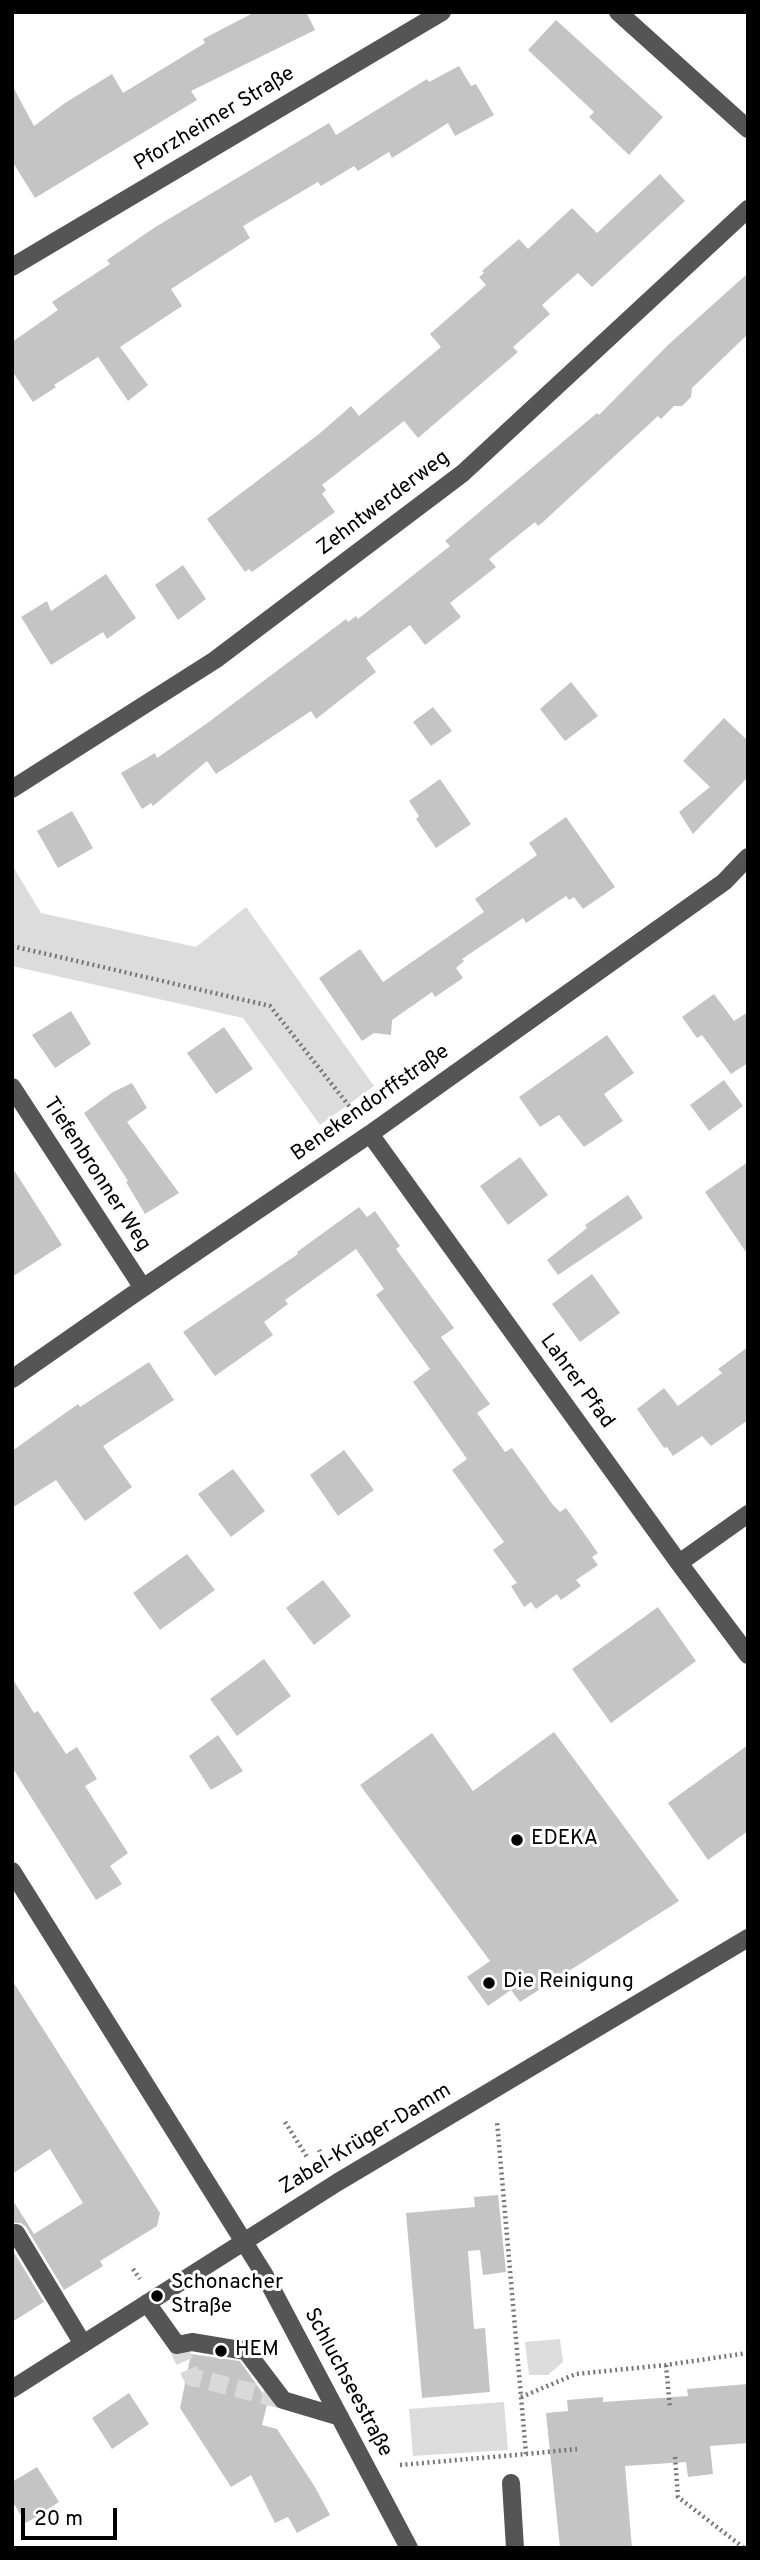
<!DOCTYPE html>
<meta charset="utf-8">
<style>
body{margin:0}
#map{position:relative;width:760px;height:2560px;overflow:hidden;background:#fff;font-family:Overpass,sans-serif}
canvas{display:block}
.frame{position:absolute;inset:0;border:14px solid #000;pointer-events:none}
.scale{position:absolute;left:21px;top:2508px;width:96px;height:32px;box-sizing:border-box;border:4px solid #000;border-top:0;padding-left:9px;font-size:21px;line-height:24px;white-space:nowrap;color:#000;-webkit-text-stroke:5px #fff;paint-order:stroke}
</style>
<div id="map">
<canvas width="760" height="2560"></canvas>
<div class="frame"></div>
<div class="scale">20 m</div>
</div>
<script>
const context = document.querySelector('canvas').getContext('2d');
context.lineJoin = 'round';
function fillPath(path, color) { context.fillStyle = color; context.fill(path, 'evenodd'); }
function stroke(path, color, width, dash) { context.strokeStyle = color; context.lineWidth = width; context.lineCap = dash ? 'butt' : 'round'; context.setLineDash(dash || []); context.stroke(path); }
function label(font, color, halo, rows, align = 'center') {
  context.font = font + ' Overpass,sans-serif'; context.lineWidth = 6; context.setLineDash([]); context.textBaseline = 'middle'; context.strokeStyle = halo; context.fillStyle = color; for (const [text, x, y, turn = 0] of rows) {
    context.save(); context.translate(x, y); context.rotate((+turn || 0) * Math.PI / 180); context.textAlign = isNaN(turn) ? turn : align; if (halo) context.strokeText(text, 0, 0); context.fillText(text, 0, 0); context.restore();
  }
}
const green = new Path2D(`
 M12,865l29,48 155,34 50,-40 128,179 -54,39 -77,-107 -231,-52z
 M560,2339l3,23 -15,13h-19l-4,-33z
 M504,2402l4,48 -95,6 -4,-47z`);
const building = new Path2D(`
 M255,12h51l9,18 -124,61 6,9 -162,98 -23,-37v-76l22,41 31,-23 47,-29 11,19 82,-50 -2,-4z
 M556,20l107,97 -34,38 -40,-38 5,-5 -66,-62z
 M459,66l12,20 5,-2 18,31 -39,21 -7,-13 -56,35 -3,-6 -31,19 -4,-5 -33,20 -3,-4 -75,44 7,12 -79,51 11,17 -62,41 28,38 -20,16 -30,-44 -44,28 2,2 -23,15 -21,-31v-29l46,-32 -6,-8 58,-38 -3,-4 50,-34 172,-103 7,12 91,-56 2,3z
 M660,174l25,27 -93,86 -14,-14 -36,32 8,9 -37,33 5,5 -100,86 -14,-17 -82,64 4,5 -4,4 13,18 -83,60 -3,-3 -4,3 -38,-53 112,-85 32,-28 8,10 82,-69 -11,-13 56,-49 -7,-8 5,-4 -2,-2 37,-32 9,10 44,-41 25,25z
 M748,273v61l-56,54 -1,9 -9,9h-8l-13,13 -3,-3 -115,106 -5,4 -3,-4 -46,37 7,8 -46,36 11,14 -36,28 -15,-20 -44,33 10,14 -60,47 -5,-8 -95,63 -9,-13 -54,45 -2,-3 -9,6 -21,-36 34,-20 2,5 49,-34 140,-105 2,3 8,-6 2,3 92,-73 -5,-5 152,-128 2,2 69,-70z
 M183,565l23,34 -28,21 -23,-35z
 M106,574l30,44 -29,21 -4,-7 -52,33 -30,-48 26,-16 4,10z
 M571,682l27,34 -33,25 -25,-32z
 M433,707l19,24 -21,15 -18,-24z
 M724,718l24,23v36l-55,57 -14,-22 31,-25 -27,-26z
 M440,779l31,45 -35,24 -20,-29 3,-3 -10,-15z
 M72,811l21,37 -35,20 -21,-37z
 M566,817l49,70 -32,22 -9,-12 -5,3 -3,-4 -40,27 -3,-5 -61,41 2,2 -8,7 7,10 -28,19 -3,-5 -40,28 -1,15 -17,-2 -12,8 -43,-63 41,-29 23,33 101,-70 -9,-13 62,-44 -8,-12z
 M714,994l20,27 14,-9v51l-17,11 -29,-39 -5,3 -15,-21z
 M71,1011l20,33 -36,24 -23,-33z
 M224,1027l29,42 -37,25 -29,-41z
 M607,1035l27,38 -30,21 19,27 -39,26 -25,-32 -19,12 -21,-30z
 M724,1080l19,26 -34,25 -19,-26z
 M132,1083l15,25 -20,14 52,71 -34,21 -19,-32 2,-1 -44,-68 29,-21z
 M520,1157l28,38 -40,30 -28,-39z
 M748,1162v93l-43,-63z
 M12,1167l50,78 -50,32z
 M628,1195l15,23 -85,57 -11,-15 40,-32 -2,-3z
 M359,1207l8,10 8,-6 25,35 -4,3 58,79 -13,9 49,67 -13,9 28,39 7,-4 41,57 7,7 6,-4 32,45 -6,4 6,8 -22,15 5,6 -20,14 -4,-6 -21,15 -5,-7 -7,5 -13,-21 6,-3 -24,-33 11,-8 -52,-72 15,-11 -54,-77 17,-13 -54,-74 8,-6 -28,-40 -71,51 3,4 -24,18 9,13 -58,41 -32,-44 115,-78 -1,-2z
 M592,1274l28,39 -40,29 -28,-38z
 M748,1347v73l-37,26 -9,-10 -29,20 -6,-9 -3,1 -27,-39 27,-21 14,18 44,-33 -4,-4z
 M149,1362l25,38 -71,46 29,41 -47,34 -29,-41 -44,28v-57l66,-47 2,3z
 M344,1450l30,40 -36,26 -28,-41z
 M233,1469l32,42 -34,26 -33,-43z
 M187,1554l28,36 -55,40 -27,-37z
 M323,1580l28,36 -37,29 -28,-37z
 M658,1607l38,54 -85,62 -39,-54z
 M264,1659l27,37 -54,40 -27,-37z
 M12,1678l22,35 4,-2 28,43 11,-7 20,32 -12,7 43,67 -18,13 12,18 -26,16 -84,-133z
 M554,1732l125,169 -159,101 -9,-12 -23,16 -21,-29 23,-16 -130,-176 72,-52 41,58z
 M218,1735l25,36 -32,19 -22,-34z
 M748,1745v86l-40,29 -40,-57z
 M12,1980l148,233 -3,13 -57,35 3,5 -39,24 -38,-63 -5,-4h-9v-24l22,35 49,-31 -33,-54 -38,25z
 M498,2195l8,77 -23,3 -3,-25 -12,1 6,78 11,-1 5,64 -68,6 -16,-185 69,-6 -1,-10z
 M12,2249l32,53 -32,20z
 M191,2354l49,7 28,40 -6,24 15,4 38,58 15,28 -33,18 -9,-16 -13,6 -24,-48 -20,12 -51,-79z
 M748,2384v59l-38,3 3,28 -25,3 -2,-15 -61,4 7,82h-72l-14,-135 22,-2 -1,-11 36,-3v5l85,-6 -1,-7z
 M129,2393l20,31 -37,25 -20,-31z
 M37,2467l22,35 -33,21 -14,-22v-19z`);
const minorTunnel = new Path2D(`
 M177,2345l15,32 91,23`);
const path = new Path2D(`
 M12,946l258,60 87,110
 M285,2122l22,35
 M319,2150l7,13
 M133,2269l7,10
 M666,2365l4,43
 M521,2397l55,-23 90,-9 82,-12
 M526,2454l51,-5
 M675,2457l3,40 66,51
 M400,2465l126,-11 -29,-333`);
const minor = new Path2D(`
 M618,12l130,117
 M12,267l430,-255
 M12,789l203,-129 248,-187 285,-264
 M12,1087l131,201
 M370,1134l309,429 69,92
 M12,1379l119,-83 239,-162 354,-252 24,-25
 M679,1563l69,-49
 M12,1871l252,403 145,274
 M16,2233l67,111
 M147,2303l30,42 15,-3 54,9 37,49 57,17
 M12,2389l326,-207 410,-244
 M511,2483l4,65`);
const markers = [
 [517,1840,7,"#000"],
 [489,1983,7,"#000"],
 [157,2296,7,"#000"],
 [221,2351,7,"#000"]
];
const streetNames = [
 ["Pforzheimer Straße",215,120,-31],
 ["Zehntwerderweg",384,504,-37],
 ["Benekendorffstraße",371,1104,-35],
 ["Tiefenbronner Weg",96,1175,57],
 ["Lahrer Pfad",576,1382,54],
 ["Zabel-Krüger-Damm",366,2140,-31],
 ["Schluchseestraße",347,2383,62]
];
const poiNames = [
 ["EDEKA",531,1840],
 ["Die Reinigung",503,1983],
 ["Schonacher",171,2284],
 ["Straße",171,2308],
 ["HEM",235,2351]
];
fillPath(green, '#dcdcdc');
fillPath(building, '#c4c4c4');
stroke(minorTunnel, '#d9d9d9', 18, [18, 9]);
stroke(path, '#777', 4.5, [2, 3.5]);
stroke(minor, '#555', 18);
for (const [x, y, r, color] of markers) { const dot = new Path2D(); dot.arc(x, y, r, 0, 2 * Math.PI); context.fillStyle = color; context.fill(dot); stroke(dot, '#fff', 2.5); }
label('21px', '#000', '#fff', streetNames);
label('21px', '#000', '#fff', poiNames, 'left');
</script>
